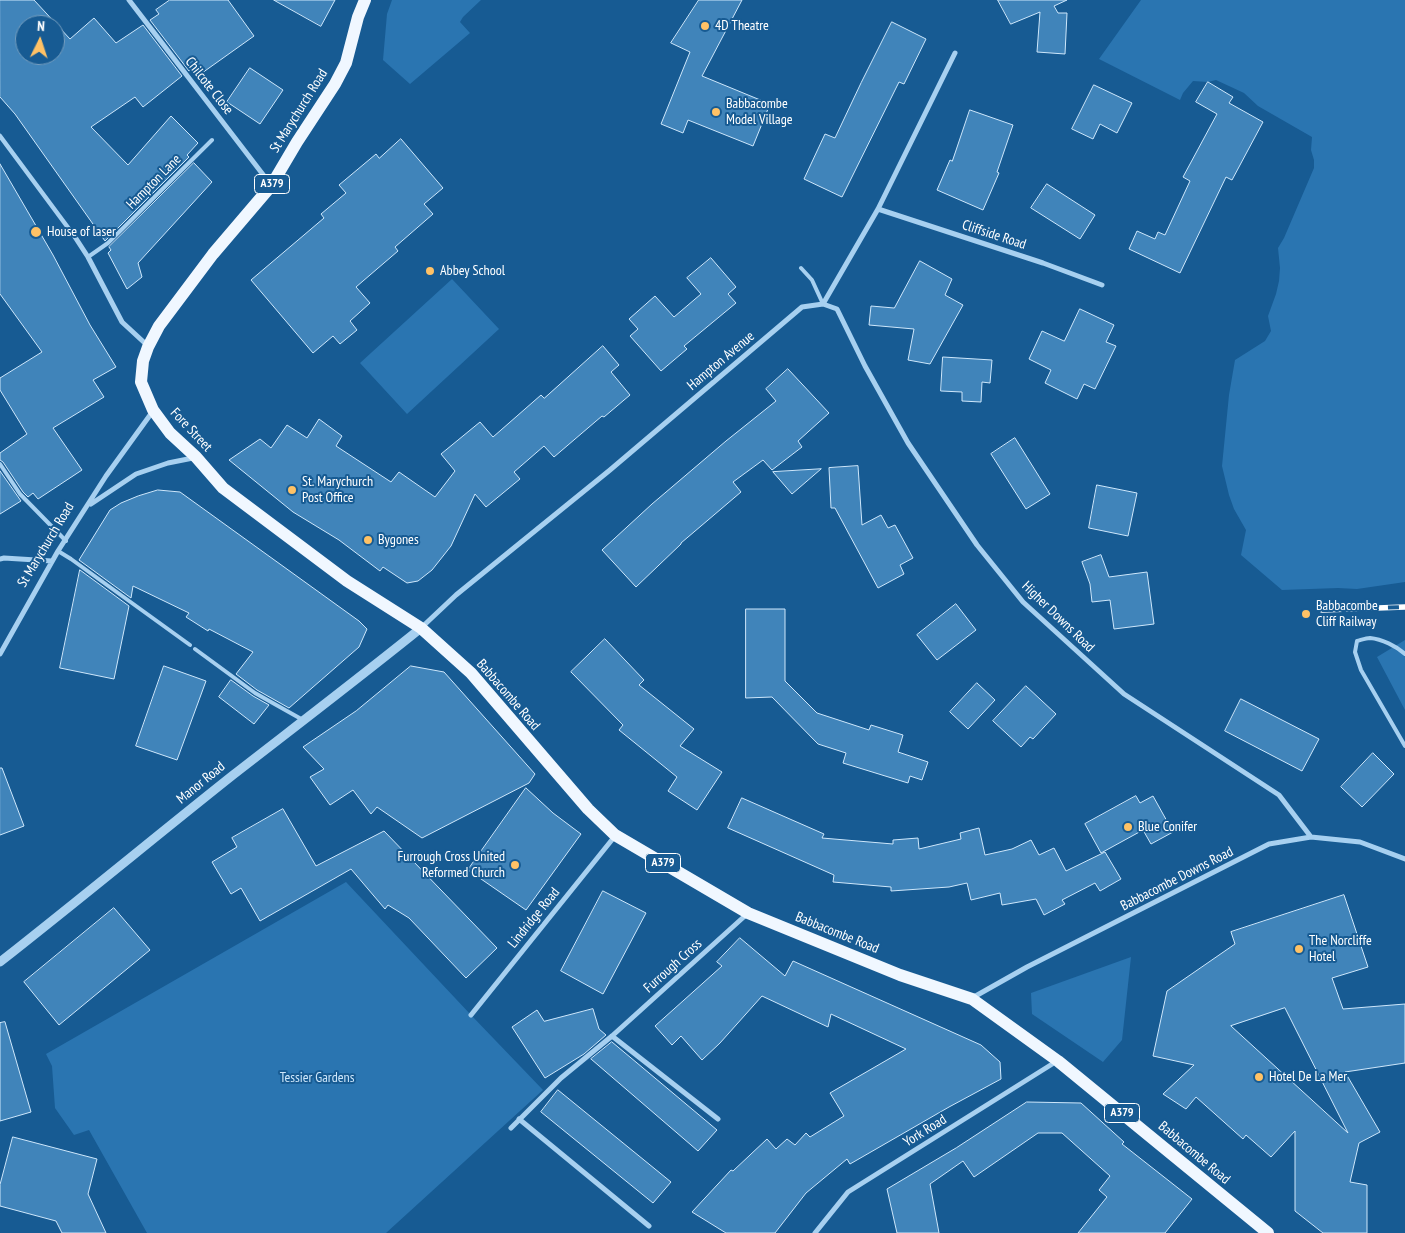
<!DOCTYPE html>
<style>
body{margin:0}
#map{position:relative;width:1405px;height:1233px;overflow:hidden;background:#175b93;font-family:"PT Sans Narrow",sans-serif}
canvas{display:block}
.north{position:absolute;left:15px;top:15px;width:50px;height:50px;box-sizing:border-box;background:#175b93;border:1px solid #749dbe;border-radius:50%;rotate:4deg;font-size:14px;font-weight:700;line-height:20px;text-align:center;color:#fff}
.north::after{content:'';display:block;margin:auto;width:18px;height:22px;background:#ffc266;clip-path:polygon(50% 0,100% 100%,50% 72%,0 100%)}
</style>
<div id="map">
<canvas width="1405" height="1233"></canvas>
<div class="north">N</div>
</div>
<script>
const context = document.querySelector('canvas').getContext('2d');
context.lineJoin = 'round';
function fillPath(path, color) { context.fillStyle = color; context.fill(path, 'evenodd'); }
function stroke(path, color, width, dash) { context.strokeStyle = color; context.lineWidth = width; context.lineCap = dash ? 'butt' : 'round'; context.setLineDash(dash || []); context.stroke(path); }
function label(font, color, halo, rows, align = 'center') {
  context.font = font + ' "PT Sans Narrow",sans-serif'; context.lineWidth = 4; context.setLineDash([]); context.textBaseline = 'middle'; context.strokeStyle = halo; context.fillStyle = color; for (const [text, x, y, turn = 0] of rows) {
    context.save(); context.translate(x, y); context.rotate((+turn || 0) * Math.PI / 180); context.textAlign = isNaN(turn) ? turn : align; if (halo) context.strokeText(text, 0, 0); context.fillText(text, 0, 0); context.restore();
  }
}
const green = new Path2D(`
 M392,0h89l-18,17 -3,5 10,11 -60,51 -27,-24 4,-46z
 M1141,0h264v582l-48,7 -19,-1 -56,2 -41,-35 5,-25 -12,-21 -5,-14 -7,-29 7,-71 6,-35 30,-19 6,-10 -3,-15 8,-22 3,-13 1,-13 -2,-20 6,-10 30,-70v-8l-3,-10 1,-13 -54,-31 -14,-13 -28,-13 -8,2 -15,-1 -10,12 -3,7 -81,-41z
 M452,279l47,50 -92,85 -47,-51z
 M1405,640v70l-28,-53z
 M346,882l125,133 72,75 -157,143h-239l-58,-103 -15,5 -19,-27 -3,-42 -6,-12z
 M1131,957l-9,83 -19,22 -71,-48 -1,-21z`);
const building = new Path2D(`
 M0,0h34l36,39 24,-21 22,25 27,-18 39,51 -39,31 -8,-10 -44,30 37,38 43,-49 27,27 -11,12 2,2 -84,84 -90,-127 -15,-17zM25,25h30v30h-30z
 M170,0h58l26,36 -52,37 -5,-8 -8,6 -39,-51 9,-6 -3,-4z
 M274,0h61l-14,26z
 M699,0h43l-40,76 68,28 -17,42 -65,-26 -5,13 -22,-9 29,-72 -19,-9z
 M998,0h69l-13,6 4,7h9l-2,41 -28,-2 3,-40 -29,12z
 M892,22l34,17 -22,45 -5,-2 -57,115 -38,-18 21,-45 10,4 26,-55z
 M250,68l33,22 -23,34 -33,-22z
 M1208,82l25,15 -4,6 34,19 -31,58 -6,-3 -46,96 -51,-24 8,-18 18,8 3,-7 7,3 25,-54 -7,-4 34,-63 -21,-12z
 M1094,85l38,18 -15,30 -17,-9 -7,15 -21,-10z
 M970,110l43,15 -16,47 2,1 -16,37 -46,-20 13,-30 2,1z
 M401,139l42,49 -19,16 9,10 -38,33 3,4 -42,36 14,16 -20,18 7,9 -17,14 -7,-8 -20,17 -62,-73 73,-62 -3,-4 25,-21 -7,-8 37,-31 3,4z
 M194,163l18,19 -74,81 4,14 -15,12 -19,-36 3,-3 -2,-3z
 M0,164l53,91 37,70 26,42 -23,13 11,17 -51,31 29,42 -44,29 -5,-6 -5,4 -5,-5 -20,-30 -3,-2v-7l27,-19 -27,-44v-12l42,-26 -42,-58z
 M1047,184l48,31 -15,24 -49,-31z
 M711,258l25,29 -8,7 8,9 -52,43 3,3 -26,22 -31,-35 8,-7 -9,-10 26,-23 19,21 27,-23 -14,-16z
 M920,261l32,18 -7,16 18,10 -33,59 -22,-4 6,-31 -45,-4 2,-19 23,2z
 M1080,309l34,16 -8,17 10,4 -21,43 -11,-5 -7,15 -32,-16 6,-13 -22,-11 13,-28 22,10z
 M603,346l16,19 -8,7 19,23 -26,22 -2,-1 -48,41 -10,-11 -30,26 6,7 -34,28 -11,-13 -24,52 -19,24 -14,11 -11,2 -24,-16 -3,4 -41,-31 -46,-28 -64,-52 31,-21 11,9 16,-23 20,13 12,-19 23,17 -6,10 55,36 8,-10 36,25 20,-26 -14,-17 39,-32 13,15 48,-42 3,3z
 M943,357l49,3 -2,23 -8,-1 -1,20 -19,-1v-9l-21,-1z
 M788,369l41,44 -31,28 4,6 -30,23 -9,-10 -30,22 8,10 -60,51v1l-45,43 -34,-37 50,-46 74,-63 50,-40 -10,-12z
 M1015,438l35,56 -24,15 -35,-55z
 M858,466l4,59 19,-10 7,13 7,-3 18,33 -13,7 4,9 -26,14 -43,-80h-4l-2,-40z
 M821,469l-29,25 -19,-22z
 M0,471l21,30 -21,13z
 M1097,485l40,8 -9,43 -39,-8z
 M158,490l22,2 179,129 8,8 -8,18 -70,61 -32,-18 -21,-16 17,-22 -44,-23 -1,2 -22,-14 3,-4 -56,-27 -2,12 -52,-38 31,-50 11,-7 17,-7z
 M1101,555l8,22 38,-5 7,52 -40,5 -4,-29 -18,2 -2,-18 -8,-22z
 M80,570l49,36 -15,73 -54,-11z
 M956,604l20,26 -39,30 -20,-25z
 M746,609h39v72l32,32 52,17 2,-5 32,10 -5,17 30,10 -6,18 -12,-4 -2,7 -65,-20 3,-10 -28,-9 -46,-47 -26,1z
 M605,639l39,41 -5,5 55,44 -14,17 42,26 -25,38 -29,-19 9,-14 -58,-47 4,-5 -52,-53z
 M164,666l42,15 -29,79 -41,-14z
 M411,666l33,6 91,102 -6,9 -107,55 -45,-31 -6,7 -18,-24 -23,15 -20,-28 14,-8 -21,-22 53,-36z
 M231,680l22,16 16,9 -15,19 -35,-27z
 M977,683l18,17 -27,29 -18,-17z
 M1026,686l30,28 -23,25 -3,-2 -9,10 -28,-26z
 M1241,699l78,40 -17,32 -77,-40z
 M1373,753l21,21 -32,33 -21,-20z
 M0,768h2l22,58 -24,9z
 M526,788l27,25 28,21 -55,76 -58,-40z
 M1136,796l4,7 13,-7 20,36 -22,12 -8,-14 -42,23 -16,-29z
 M742,798l82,36 -2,4 71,6v-4l25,-2 1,11 42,-10 -1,-6 19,-5 6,27 27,-6 19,-9 8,15 15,-7 12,23 39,-19 16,27 -21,12 -5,-8 -33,17 3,4 -21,11 -8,-16 -34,6 -2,-12 -29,7 -4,-17 -18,4 -58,4v-4l-58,-5 1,-7 -106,-47z
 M283,809l33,57 68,-35 113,117 -31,30 -57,-60 -21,-13 -3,4 -34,-40 -91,52 -19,-33 -10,6 -19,-32 25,-15 -5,-9z
 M603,891l43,22 -43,81 -42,-23z
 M1344,895l24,72 -36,11 11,31 62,-5v59l-60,9 35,60 -21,11 -9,39 17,3v48h-44l-28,-22v-80l-24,26 -25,-22 -3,4 -47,-42 -10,12 -23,-15 31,-29 -41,-9 14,-65 68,-47 -4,-12zM1285,1008l63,125 -117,-107z
 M114,908l36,42 -91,75 -35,-43z
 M740,938l45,38 8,-15 188,84 19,17 1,17 -52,28 -99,57 -3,-5 -41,34 -31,40h-49l-34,-21 39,-42 2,1 34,-32 9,10 11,-10 8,6 11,-12 4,4 34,-21 -14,-23 76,-44 -75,-35 -3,13 -66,-31 -42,47 -18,17 -21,-24 -9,9 -17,-19 67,-60 -5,-4z
 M593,1009l6,20 7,6 -22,19 -39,24 -33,-51 25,-17 7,11z
 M5,1022l26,90 -31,9v-98z
 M612,1042l105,88 -19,21 -107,-92z
 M558,1090l113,92 -18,21 -112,-91z
 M1027,1102l54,1 43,39 -2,2 70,55 -27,34h-87l29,-36 -8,-7 11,-14 -48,-43h-24l-64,44 -11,-16 -33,23 9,49h-42l-10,-44 69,-41z
 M13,1137l84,22 -9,35 18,39h-44l-6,-12 -56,-15v-21z`);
const service = new Path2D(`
 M88,257l20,-14 104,-103
 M801,268l11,12 11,24
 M0,464l20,30 46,47
 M58,551l13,8 119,86
 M195,649l60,44 48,27
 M1405,654c-9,-8 -23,-15 -35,-16 -4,0 -9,2 -13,3l-2,11 6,18 44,76`);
const pedestrian = new Path2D(`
 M0,136l75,101`);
const minor = new Path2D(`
 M129,0l142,185
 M878,209l165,54 59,22
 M75,237l13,20 34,65 26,24
 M823,304l55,-95 77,-156
 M91,504l45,-30 32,-11 25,-5
 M0,559l4,-1 48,3
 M421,628l35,-33 154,-125 192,-163 21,-3 14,5 28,57 43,77 69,102 46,57 101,92 155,101 32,42
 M0,654l58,-103 48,-75 47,-65
 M972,998l55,-31 242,-123 42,-7 49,5 45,17
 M471,1015l144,-179
 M612,1036l106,83
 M519,1119l130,107
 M511,1128l50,-50 51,-42 135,-122
 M815,1233l33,-41 209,-131`);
const tertiary = new Path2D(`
 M0,962c79,-62 155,-125 233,-187 63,-49 126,-97 188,-147`);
const primary = new Path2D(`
 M365,0l-7,17 -12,46 -11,21 -38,58 -26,44 -58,68 -54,72 -11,21 -5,14 -2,21 12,28 17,23 26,24 27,31 124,93 74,47 50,45 117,136 27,26 133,78 152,62 72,24 86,62 210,172`);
const rail = new Path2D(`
 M1322,610l83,-3`);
const markers = [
 [705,26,5,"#ffc266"],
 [716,112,5,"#ffc266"],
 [36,232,6,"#ffc266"],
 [430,271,5,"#ffc266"],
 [292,490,5,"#ffc266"],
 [368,540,5,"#ffc266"],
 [1306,614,5,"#ffc266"],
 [1128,827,5,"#ffc266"],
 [515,865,5,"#ffc266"],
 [1299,949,5,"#ffc266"],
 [1259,1077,5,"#ffc266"]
];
const shields = [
 [272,184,35],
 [663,863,35],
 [1122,1113,35]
];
const shieldNames = [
 ["A379",272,184],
 ["A379",663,863],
 ["A379",1122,1113]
];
const poiNames = [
 ["4D Theatre",715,26],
 ["Babbacombe",726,104],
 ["Model Village",726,120],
 ["House of laser",47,232],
 ["Abbey School",440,271],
 ["St. Marychurch",302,482],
 ["Post Office",302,498],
 ["Bygones",378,540],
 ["Babbacombe",1316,606],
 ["Cliff Railway",1316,622],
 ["Blue Conifer",1138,827],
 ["Furrough Cross United",505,857,"right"],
 ["Reformed Church",505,873,"right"],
 ["The Norcliffe",1309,941],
 ["Hotel",1309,957],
 ["Hotel De La Mer",1269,1077]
];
const streetNames = [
 ["Chilcote Close",209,86,52],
 ["St Marychurch Road",299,111,-58],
 ["Hampton Lane",154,182,-45],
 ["Cliffside Road",994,235,18],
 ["Hampton Avenue",721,361,-40],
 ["Fore Street",191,430,47],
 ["St Marychurch Road",46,545,-59],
 ["Higher Downs Road",1058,617,44],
 ["Babbacombe Road",508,695,49],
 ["Manor Road",201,783,-39],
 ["Babbacombe Downs Road",1177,879,-27],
 ["Lindridge Road",534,918,-51],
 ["Babbacombe Road",837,933,22],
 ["Furrough Cross",673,966,-42],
 ["York Road",925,1131,-32],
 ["Babbacombe Road",1194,1153,40]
];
const parkNames = [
 ["Tessier Gardens",317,1078]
];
fillPath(green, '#2a75b1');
fillPath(building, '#4084ba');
stroke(building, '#cee7fb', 1);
stroke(service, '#a7d0f0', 4);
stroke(pedestrian, '#a7d0f0', 4.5);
stroke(minor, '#a7d0f0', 5);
stroke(tertiary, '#a7d0f0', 9);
stroke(primary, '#f0f7ff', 12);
stroke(rail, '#fff', 5.5);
stroke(rail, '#175b93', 4, [11]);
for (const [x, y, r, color] of markers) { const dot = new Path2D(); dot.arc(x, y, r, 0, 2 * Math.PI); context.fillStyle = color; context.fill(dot); stroke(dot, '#175b93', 2); }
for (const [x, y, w] of shields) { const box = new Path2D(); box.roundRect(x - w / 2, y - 9.5, w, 19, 4); context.fillStyle = '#175b93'; context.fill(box); stroke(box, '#fff', 1); }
label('bold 12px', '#fff', null, shieldNames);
label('14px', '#fff', '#175b93', poiNames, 'left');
label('14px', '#fff', '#175b93', streetNames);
label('14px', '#cee7fb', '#175b93', parkNames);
</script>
